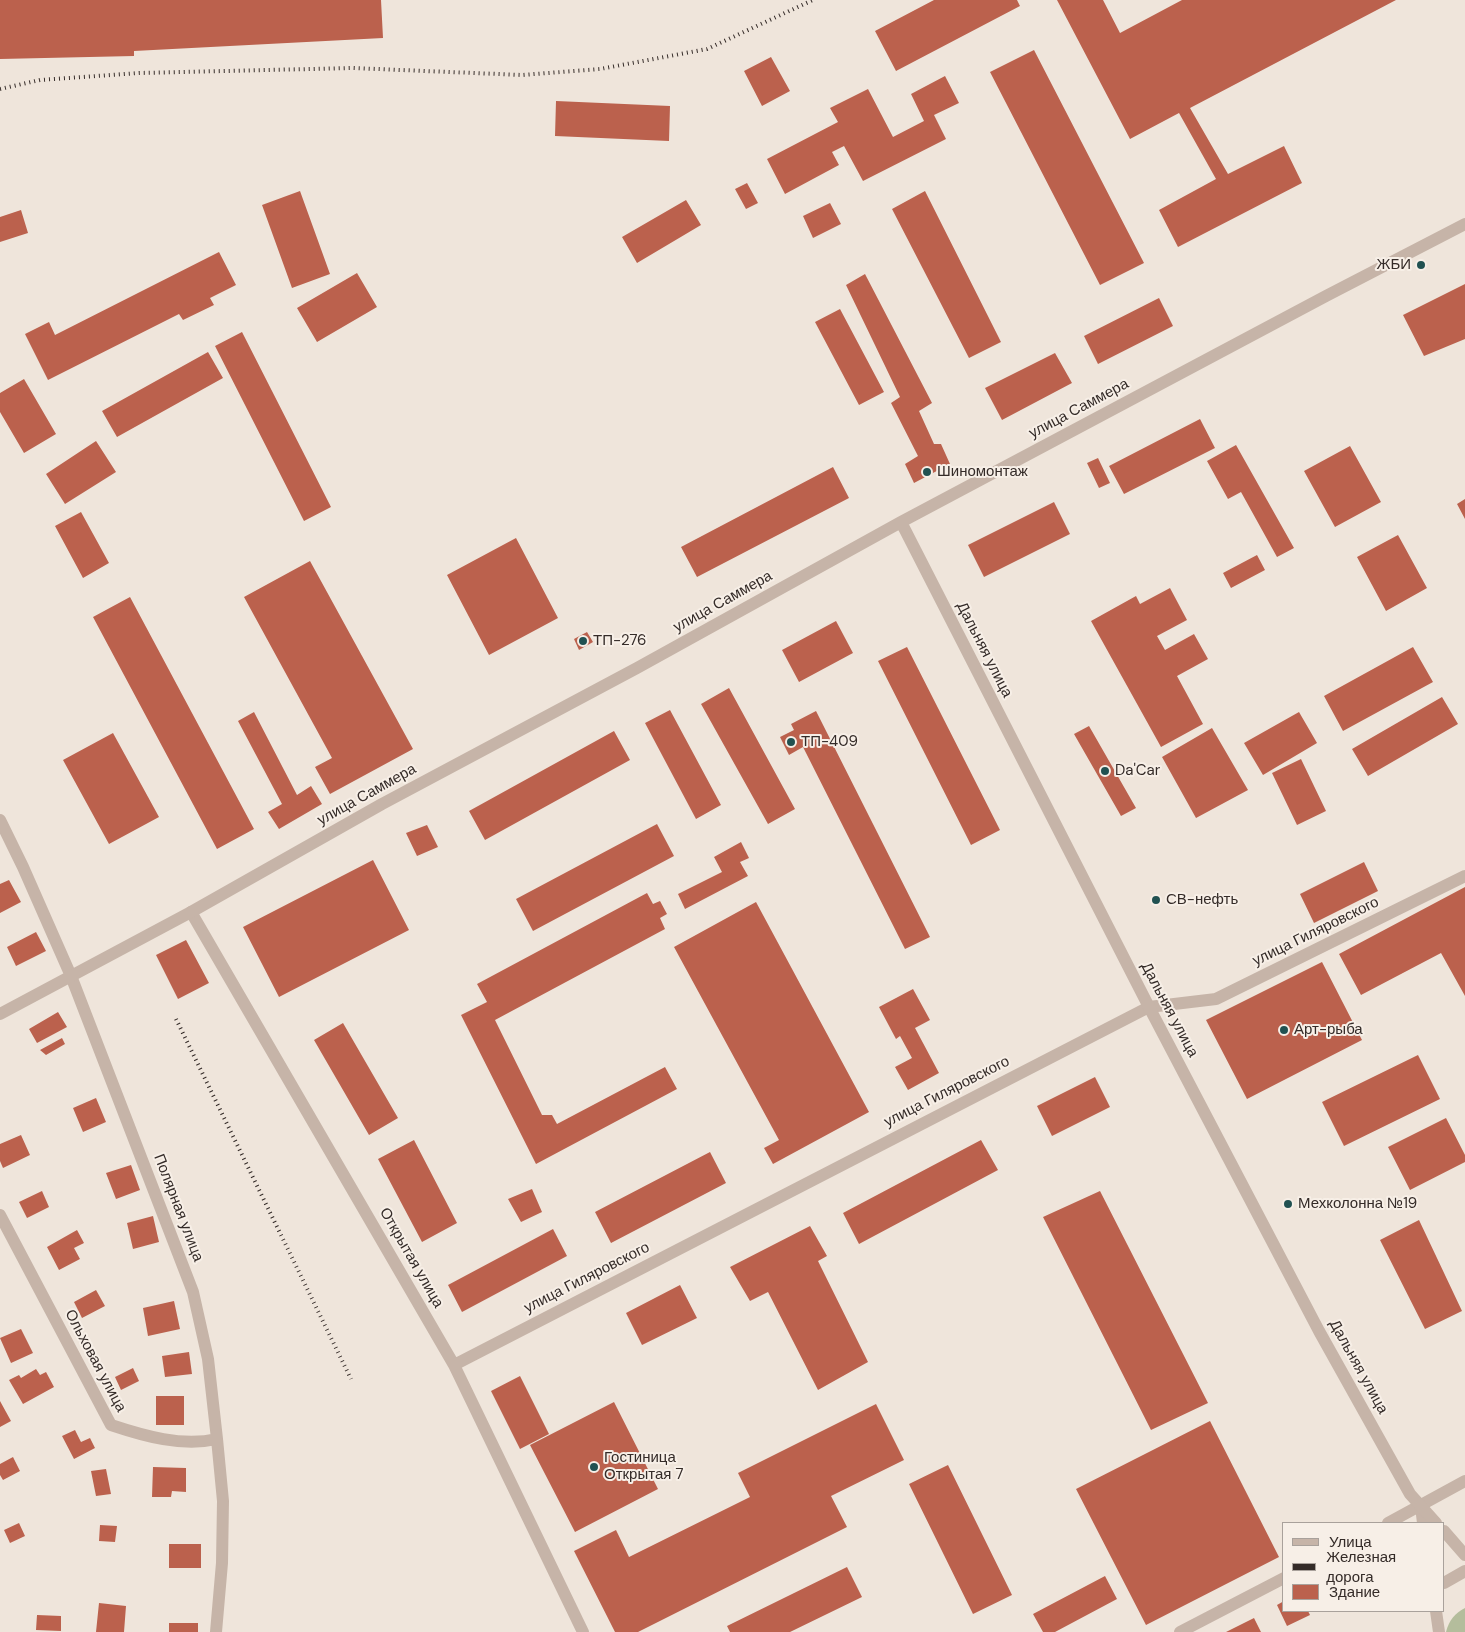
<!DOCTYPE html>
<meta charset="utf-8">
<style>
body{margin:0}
#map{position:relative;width:1465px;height:1632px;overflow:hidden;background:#efe5db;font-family:"DM Sans",sans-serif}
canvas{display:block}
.legend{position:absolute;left:1282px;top:1522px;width:162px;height:90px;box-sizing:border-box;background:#f7efe7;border:1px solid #a9a19b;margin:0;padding:6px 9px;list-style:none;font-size:15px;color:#342b28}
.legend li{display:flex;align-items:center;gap:10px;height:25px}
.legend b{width:25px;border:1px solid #a9a19b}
</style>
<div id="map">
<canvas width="1465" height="1632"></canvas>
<ul class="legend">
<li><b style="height:6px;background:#c6b4a8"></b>Улица</li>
<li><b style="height:6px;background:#342b28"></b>Железная дорога</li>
<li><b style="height:14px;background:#bb614d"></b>Здание</li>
</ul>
</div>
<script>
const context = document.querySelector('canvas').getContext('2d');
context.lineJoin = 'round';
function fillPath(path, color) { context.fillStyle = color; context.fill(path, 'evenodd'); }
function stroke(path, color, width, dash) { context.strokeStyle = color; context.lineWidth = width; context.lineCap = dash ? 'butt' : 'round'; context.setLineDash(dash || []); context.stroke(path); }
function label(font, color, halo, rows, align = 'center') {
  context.font = font + ' "DM Sans",sans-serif'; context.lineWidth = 4; context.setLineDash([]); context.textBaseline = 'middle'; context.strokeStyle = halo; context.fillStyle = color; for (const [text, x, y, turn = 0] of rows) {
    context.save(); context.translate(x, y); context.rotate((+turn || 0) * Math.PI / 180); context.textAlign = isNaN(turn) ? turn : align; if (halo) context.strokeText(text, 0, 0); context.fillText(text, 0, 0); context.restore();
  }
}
const green = new Path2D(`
 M1465,1608v24h-19c3,-12 9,-19 19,-24z`);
const building = new Path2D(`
 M0,0h381l2,38 -249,13v5l-134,3z
 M934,0h83l3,6 -124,65 -21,-40z
 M1057,0h46l17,33 62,-33h214l-206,108 38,66 56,-28 18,37 -124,64 -19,-37 57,-31 -37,-66 -49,26z
 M1034,50l110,213 -44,22 -110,-213z
 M771,57l19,34 -28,15 -18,-35z
 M945,76l14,27 -25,12 12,24 -83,42 -19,-35 -12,6 7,13 -54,29 -18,-35 71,-37 -8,-14 38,-19 25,48 31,-16 -13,-27z
 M556,101l114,5 -1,35 -114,-5z
 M747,183l11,20 -12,6 -11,-20z
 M300,191l30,83 -38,14 -30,-83z
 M925,191l76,151 -32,16 -77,-149z
 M686,200l15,25 -64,38 -15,-26z
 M830,203l11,21 -28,14 -10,-22z
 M21,210l7,23 -28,9v-25z
 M219,252l17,33 -26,13 4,7 -31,15 -4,-6 -131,66 -23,-46 24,-12 6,13z
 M357,273l20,34 -60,35 -20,-34z
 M865,274l67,129 -13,8 15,33h7l9,20 -36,19 -9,-19 13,-8 -27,-53 9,-6 -54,-112z
 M1465,284v55l-41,17 -21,-41z
 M1159,298l14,28 -75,38 -14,-28z
 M840,309l44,83 -25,13 -44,-83z
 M242,332l89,175 -27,14 -89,-175z
 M208,352l15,26 -106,59 -15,-26z
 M1055,353l17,30 -70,37 -17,-32z
 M24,379l32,55 -32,19 -24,-41v-19z
 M1200,419l15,29 -91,46 -15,-28z
 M96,441l20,31 -51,32 -19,-30z
 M1236,445l58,103 -17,9 -36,-65 -13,7 -21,-38z
 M1350,446l31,56 -46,25 -31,-56z
 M1098,458l12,25 -11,5 -12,-25z
 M833,467l16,31 -152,79 -16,-30z
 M1465,499v20l-8,-15z
 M1054,502l16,32 -86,43 -16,-32z
 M81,512l28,51 -26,15 -28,-52z
 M1398,535l29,53 -41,23 -29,-54z
 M516,538l42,80 -69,37 -42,-80z
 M1257,555l8,15 -34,18 -8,-15z
 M310,561l103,188 -83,45 -15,-27 17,-9 -88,-161z
 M1170,588l17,32 -30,16 8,14 29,-16 14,25 -31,17 26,48 -42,23 -70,-126 45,-25 4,8z
 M130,597l124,232 -37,20 -124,-232z
 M836,621l17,32 -54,29 -17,-32z
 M587,632l6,10 -14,8 -5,-11z
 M907,647l93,183 -29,15 -93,-184z
 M1413,647l20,35 -90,49 -19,-35z
 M729,688l66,121 -27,15 -67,-120z
 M1442,697l16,27 -90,52 -16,-27z
 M670,710l51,95 -25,14 -51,-96z
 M816,711l114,226 -25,12 -102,-202 -14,8 -9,-18 14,-7 -3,-6z
 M254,712l43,83 14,-9 11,18 -43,25 -11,-17 14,-8 -44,-83z
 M1299,712l18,31 -54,32 -19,-32z
 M1089,726l47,82 -15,8 -47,-82z
 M1212,728l36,62 -52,28 -34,-61z
 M614,731l16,29 -145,80 -16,-29z
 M113,733l46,84 -50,27 -46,-84z
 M1301,759l25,52 -29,14 -25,-52z
 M657,824l17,32 -141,75 -17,-32z
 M427,825l11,22 -21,9 -11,-23z
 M741,842l8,16 -9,4 8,14 -63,33 -7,-15 44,-22 -8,-15z
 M373,860l36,70 -130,67 -36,-70z
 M1364,862l14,29 -64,32 -14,-29z
 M9,880l12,22 -21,11v-29z
 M1465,887v109l-24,-43 -80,42 -22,-41z
 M647,893l6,11 7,-3 7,13 -7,4 5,11 -170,91 47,95h10l5,9 108,-57 12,22 -141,75 -75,-149 26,-13 -10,-18z
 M756,902l113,210 -96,52 -9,-16 15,-8 -105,-193z
 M36,932l10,19 -30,15 -9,-19z
 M186,940l23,43 -31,16 -22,-44z
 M1322,962l40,78 -115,59 -41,-79z
 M913,989l17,31 -15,8 24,45 -31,17 -13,-23 17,-9 -12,-22 -4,3 -17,-32z
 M58,1012l9,15 -30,16 -8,-14z
 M343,1023l55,95 -29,17 -55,-95z
 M62,1038l3,6 -19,11 -6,-5z
 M1418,1055l22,44 -96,47 -22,-44z
 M1095,1077l15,30 -58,29 -15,-30z
 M96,1098l10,24 -23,10 -10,-24z
 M1446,1118l19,37v7l-55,28 -22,-43z
 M21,1135l9,20 -27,13 -3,-7v-17z
 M414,1140l43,83 -35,19 -44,-83z
 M981,1140l17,30 -139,74 -16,-31z
 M710,1152l16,31 -115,60 -16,-31z
 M131,1165l9,25 -24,9 -10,-26z
 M532,1189l10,23 -21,10 -13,-23z
 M42,1191l7,16 -22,11 -8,-16z
 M1100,1191l108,212 -57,27 -108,-213z
 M153,1216l6,26 -26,7 -6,-26z
 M1419,1220l43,91 -37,18 -45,-89z
 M810,1226l17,30 -9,5 50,101 -50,28 -50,-98 -18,9 -20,-34z
 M553,1229l14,27 -105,56 -14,-27z
 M77,1230l7,13 -10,5 6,11 -21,11 -12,-23z
 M680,1285l17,33 -55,27 -16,-32z
 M96,1290l9,16 -23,12 -8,-16z
 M174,1301l6,28 -32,7 -5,-28z
 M21,1329l12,24 -22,10 -11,-25z
 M189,1352l3,22 -27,3 -3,-21z
 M133,1368l6,13 -18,9 -6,-13z
 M36,1369l4,6 6,-3 8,15 -31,17 -14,-24 10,-5 2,3z
 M520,1376l29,58 -29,15 -29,-58z
 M156,1396h28v29h-28z
 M0,1401l11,20 -11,6z
 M614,1402l44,87 -83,43 -45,-87z
 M876,1404l28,56 -73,36 16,31 -209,105h-23l-41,-81 42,-21 13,27 121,-60 -12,-24z
 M1210,1421l69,136 -133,68 -70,-136z
 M75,1430l6,12 9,-4 5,10 -21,11 -12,-23z
 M13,1457l7,14 -17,9 -3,-5v-11z
 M948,1465l64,130 -39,19 -64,-130z
 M153,1467l33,1v24l-14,-1 -1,6h-19z
 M106,1469l5,25 -15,2 -5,-25z
 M19,1523l6,13 -15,7 -6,-13z
 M100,1525l17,1 -2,16 -16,-1z
 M169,1544h32v24h-32z
 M847,1567l15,30 -72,35h-60l-3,-6z
 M1105,1576l12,23 -62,33h-12l-10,-18z
 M1284,1601v10h24l2,4 -23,11 -10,-21z
 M99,1603l27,3 -2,26h-28z
 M37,1615l24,1v15l-25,-1z
 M1254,1618l7,14h-35z
 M169,1623h29v9h-29z`);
const minor = new Path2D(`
 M0,820l23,47 48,109 122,316 15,67 9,80 6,62 -1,62 -6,69
 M191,912l263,453 129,267
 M0,1215l111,210c33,11 71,22 106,14
 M454,1365l695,-358 67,-8 249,-123
 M1421,1506l2,17
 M1388,1523l77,-42
 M1444,1583l21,-12
 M1436,1611l3,21
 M1180,1632l104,-54`);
const tertiary = new Path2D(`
 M901,522l248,485 170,324 91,163 26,29
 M0,1014l191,-102 191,-108 255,-136 264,-146 425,-226 139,-72
 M1444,1531l21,24`);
const rail = new Path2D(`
 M0,89l40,-9 99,-7 214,-5 169,7 78,-6 107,-20 106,-49
 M176,1019l175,360`);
const markers = [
 [1421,265,5,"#215151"],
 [927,472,5,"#215151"],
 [583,641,5,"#215151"],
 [791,742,5,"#215151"],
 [1105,771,5,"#215151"],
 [1156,900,5,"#215151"],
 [1284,1030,5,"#215151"],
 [1288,1204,5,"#215151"],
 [594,1467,5,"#215151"]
];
const poiNames = [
 ["ЖБИ",1411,265,"right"],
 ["Шиномонтаж",937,472],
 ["ТП-276",593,641],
 ["ТП-409",801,742],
 ["Da'Car",1115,771],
 ["СВ-нефть",1166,900],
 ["Арт-рыба",1294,1030],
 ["Мехколонна №19",1298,1204],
 ["Гостиница",604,1458],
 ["Открытая 7",604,1475]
];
const streetNames = [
 ["улица Саммера",1079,409,-28],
 ["улица Саммера",723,602,-29],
 ["Дальняя улица",984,650,63],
 ["улица Саммера",367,795,-29],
 ["улица Гиляровского",1316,932,-26],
 ["Дальняя улица",1169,1010,62],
 ["улица Гиляровского",947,1092,-27],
 ["Полярная улица",178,1208,69],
 ["Открытая улица",411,1258,60],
 ["улица Гиляровского",587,1278,-27],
 ["Ольховая улица",95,1361,62],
 ["Дальняя улица",1358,1367,61]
];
fillPath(green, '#b4bd9c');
fillPath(building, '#bb614d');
stroke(minor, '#c6b4a8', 12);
stroke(tertiary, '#c6b4a8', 12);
stroke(rail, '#342b28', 4, [1, 4]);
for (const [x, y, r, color] of markers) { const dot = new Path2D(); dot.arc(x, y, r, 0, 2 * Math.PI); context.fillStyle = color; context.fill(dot); stroke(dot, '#f7efe7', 2); }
label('15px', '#342b28', '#f7efe7', poiNames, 'left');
label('15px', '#342b28', '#f7efe7', streetNames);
</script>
